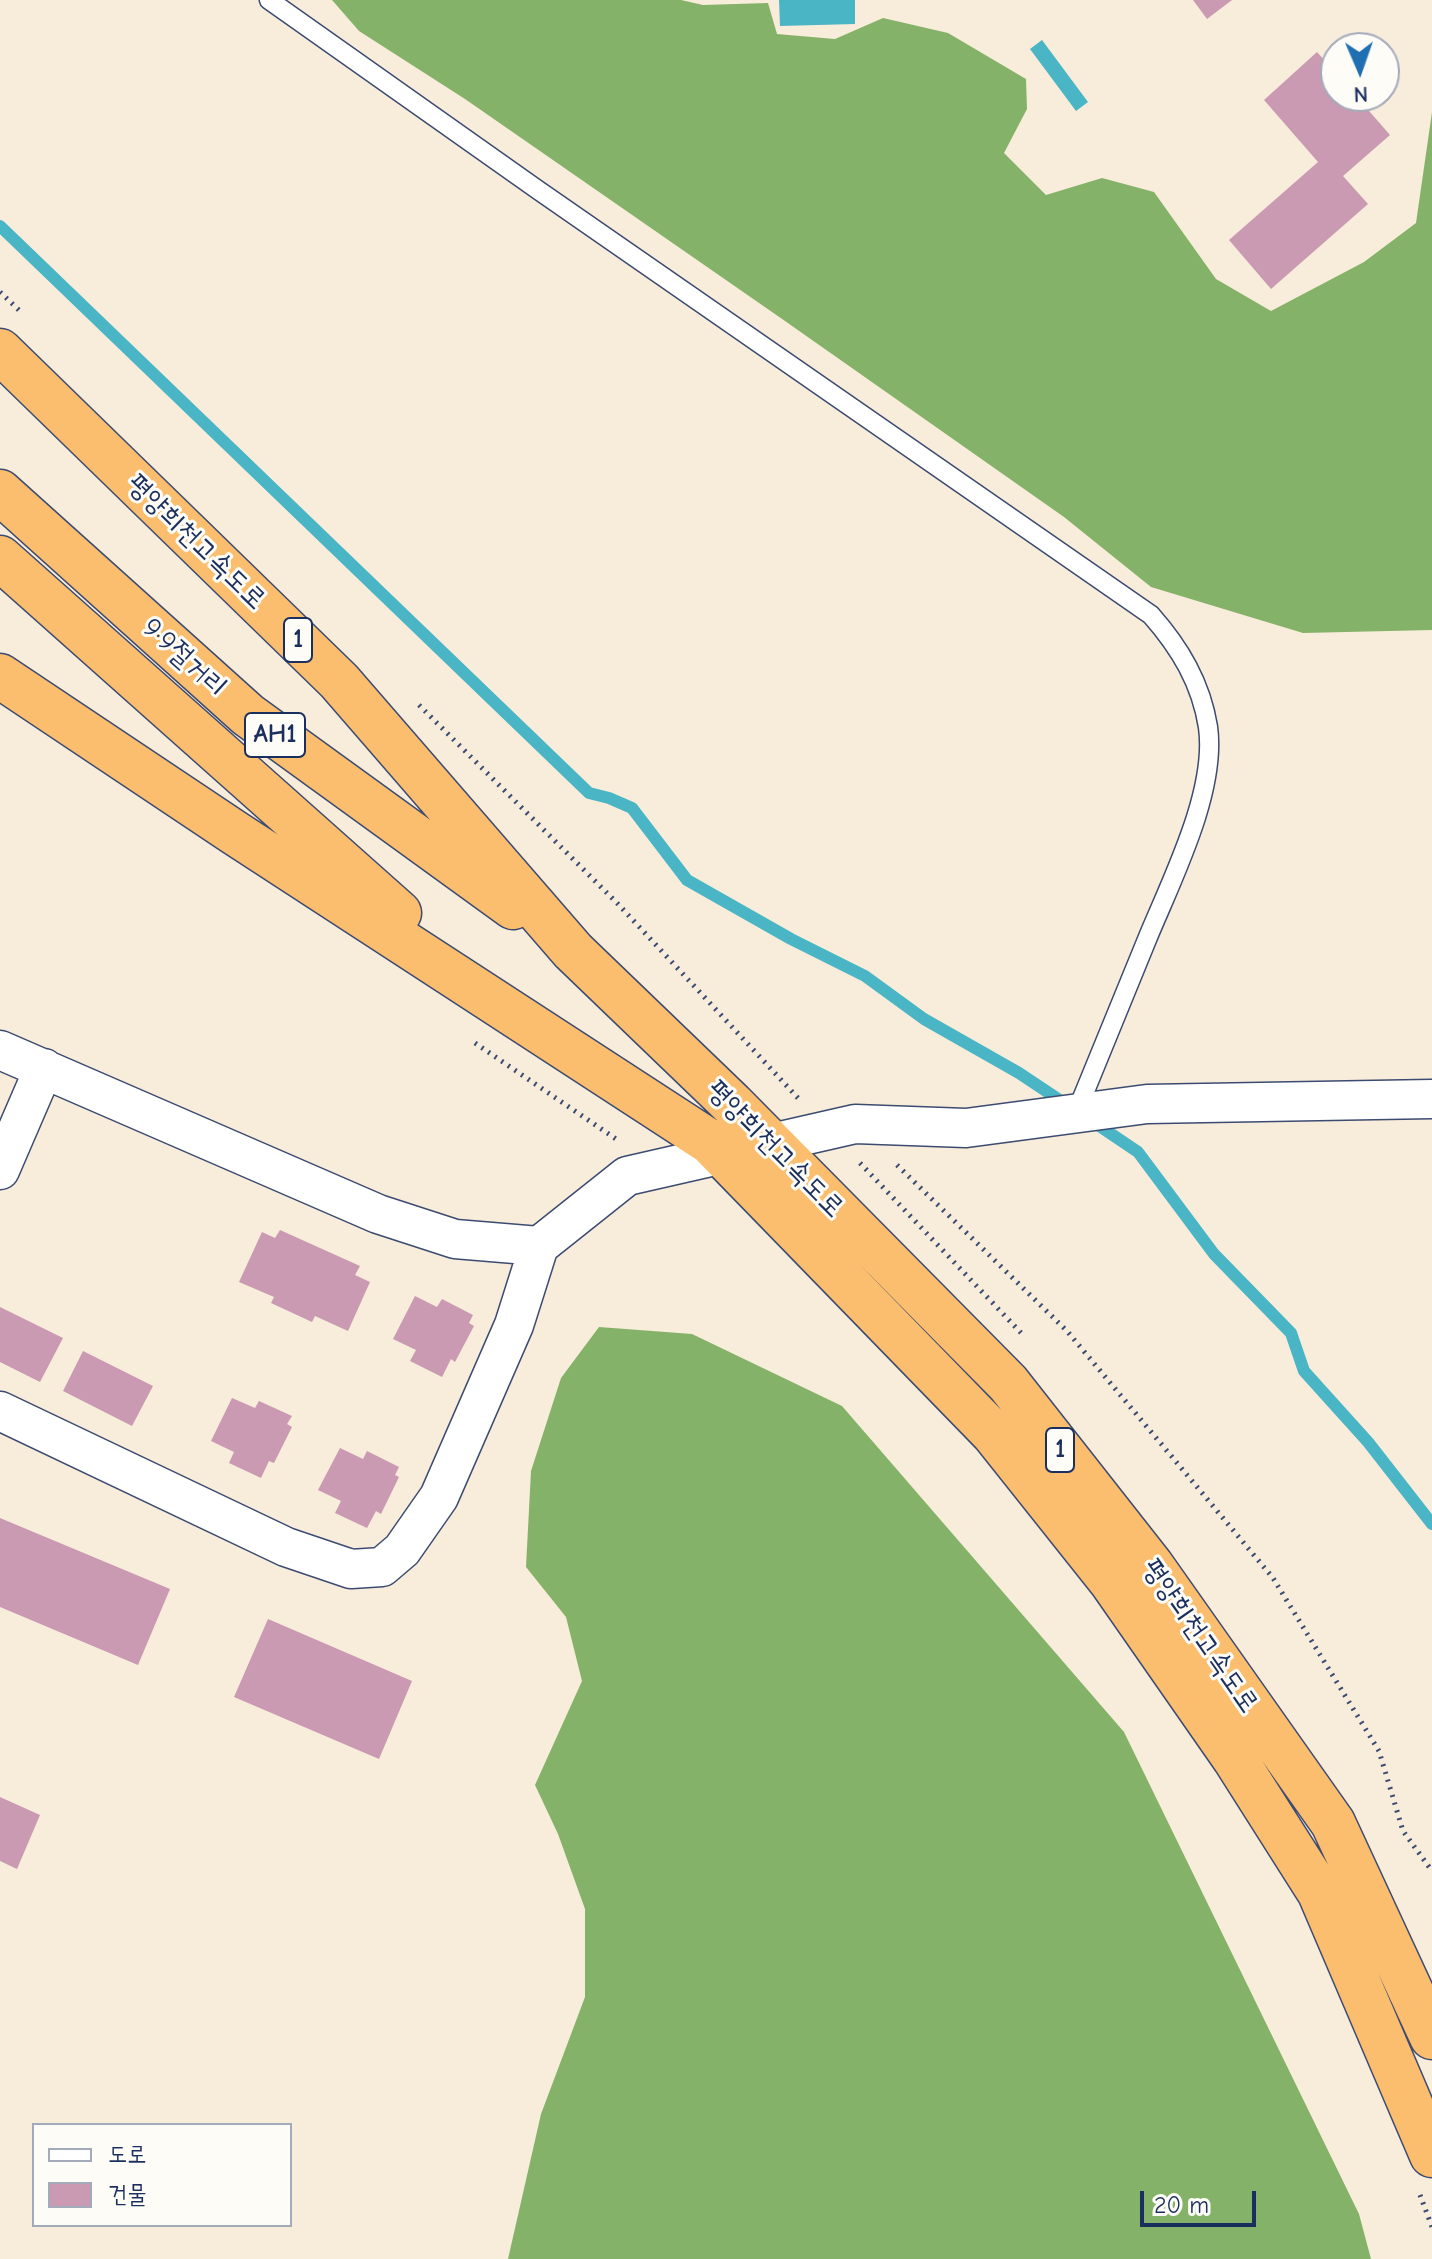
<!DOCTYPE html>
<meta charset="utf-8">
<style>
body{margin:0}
#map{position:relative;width:1432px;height:2259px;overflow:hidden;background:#f8ecdb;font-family:"Comic Neue","Poor Story",sans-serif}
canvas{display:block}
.legend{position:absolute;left:32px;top:2123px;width:260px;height:104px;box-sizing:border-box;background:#fdfcf7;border:2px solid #a3aaba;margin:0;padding:10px 14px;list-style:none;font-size:24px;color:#1b2f5e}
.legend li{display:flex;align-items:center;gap:16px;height:40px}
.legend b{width:40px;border:2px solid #a3aaba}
.north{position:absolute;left:1320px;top:32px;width:80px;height:80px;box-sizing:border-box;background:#fdfcf7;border:2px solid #a3aaba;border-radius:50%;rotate:178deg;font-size:22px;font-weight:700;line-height:32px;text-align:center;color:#1b2f5e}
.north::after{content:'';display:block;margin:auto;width:28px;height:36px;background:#1f6fb2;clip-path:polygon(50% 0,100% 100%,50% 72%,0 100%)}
.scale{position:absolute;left:1140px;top:2191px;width:116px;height:36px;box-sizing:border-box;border:4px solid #1b2f5e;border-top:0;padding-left:10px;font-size:24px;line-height:28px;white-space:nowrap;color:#1b2f5e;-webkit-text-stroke:6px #fdfcf7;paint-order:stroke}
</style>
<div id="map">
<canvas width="1432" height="2259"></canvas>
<ul class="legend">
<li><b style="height:10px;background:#fff"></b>도로</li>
<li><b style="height:22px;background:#ca9ab2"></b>건물</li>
</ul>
<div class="north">N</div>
<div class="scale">20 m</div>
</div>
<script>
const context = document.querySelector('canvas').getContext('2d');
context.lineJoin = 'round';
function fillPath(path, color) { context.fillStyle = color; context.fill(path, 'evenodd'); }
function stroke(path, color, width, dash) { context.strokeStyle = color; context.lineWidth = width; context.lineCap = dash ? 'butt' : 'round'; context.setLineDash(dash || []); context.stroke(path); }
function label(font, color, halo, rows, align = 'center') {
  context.font = font + ' "Comic Neue","Poor Story",sans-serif'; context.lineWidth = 6; context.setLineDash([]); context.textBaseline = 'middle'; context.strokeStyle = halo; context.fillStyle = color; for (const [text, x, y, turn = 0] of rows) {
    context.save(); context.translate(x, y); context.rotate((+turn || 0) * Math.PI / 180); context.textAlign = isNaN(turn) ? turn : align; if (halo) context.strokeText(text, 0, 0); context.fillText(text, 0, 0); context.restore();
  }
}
const forest = new Path2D(`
 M332,0h349l22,5 65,-2 9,31 58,5 48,-21 65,15 78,46 1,30 -23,44 42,42 56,-17 52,14 62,87 55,32 93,-49 52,-39 16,-111v518l-129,3 -152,-46 -87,-70 -279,-196 -320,-222 -106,-68z
 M599,1327l93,7 150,72 282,326 235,482 12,45h-863l33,-145 44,-117v-88l-27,-75 -23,-49 47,-104 -16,-64 -40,-50 5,-96 30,-93z`);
const water = new Path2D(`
 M779,0h76v24l-75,2z
 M1042,40l46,62 -12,9 -46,-62z`);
const stream = new Path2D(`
 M0,226l589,567 20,5 23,10 55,72 104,59 74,37 59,43 95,54 48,32
 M1092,1121l46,31 76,102 77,79 13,38 64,71 64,82`);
const building = new Path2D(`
 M1193,0h39l-25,19z
 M1317,52l19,21v23h20l34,39 -47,41 25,28 -97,85 -42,-49 89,-78 -54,-62z
 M280,1230l80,36 -5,9 15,7 -22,49 -33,-15 -3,6 -41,-19 3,-6 -35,-15 23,-50 13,6z
 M415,1296l22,11 5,-8 31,16 -4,8 5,3 -19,36 -4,-3 -9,18 -32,-16 6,-11 -23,-11z
 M0,1307l63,31 -23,44 -40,-20z
 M83,1351l70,35 -21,40 -69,-35z
 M232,1398l23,10 4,-7 33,15 -5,8 5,3 -18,36 -5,-2 -8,17 -32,-15 5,-11 -23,-11z
 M340,1448l23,11 4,-8 32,16 -4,8 4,2 -18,37 -5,-3 -9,17 -32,-15 6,-12 -23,-11z
 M0,1518l170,71 -32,76 -138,-58z
 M268,1619l144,62 -33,78 -145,-62z
 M0,1797l40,18 -23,54 -17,-8z`);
const path = new Path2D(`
 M0,292l22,21
 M419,705l199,199 180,194
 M475,1043l141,96
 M860,1163l164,173
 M897,1165l170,166 206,247 106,173 24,80 29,40
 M1420,2195l12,32`);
const lane = new Path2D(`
 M269,0l269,190 613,425c29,33 50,68 57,112 9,64 -36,152 -60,210 -24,59 -48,118 -72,176`);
const street = new Path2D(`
 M0,1050l378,164 77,25 84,7 88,-70 228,-52 111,4 181,-24 285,-5
 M0,1170l44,-102
 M0,1411l286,136 65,22 31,-2 20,-17 37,-53 75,-172 25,-79`);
const highway = new Path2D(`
 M0,351l339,330 234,270 159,153 276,279 143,182 182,258 99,214
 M0,492l248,223 265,192
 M0,558l399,355
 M0,676l235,157 475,309 284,292 117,147 124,178 85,134 112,262`);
const shields = [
 [298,640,28],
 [275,735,60],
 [1060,1450,28]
];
const shieldNames = [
 ["1",298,640],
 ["AH1",275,735],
 ["1",1060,1450]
];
const streetNames = [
 ["평양희천고속도로",196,542,44],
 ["9·9절거리",184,658,42],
 ["평양희천고속도로",775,1149,45],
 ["평양희천고속도로",1200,1636,55]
];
fillPath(forest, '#85b269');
fillPath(water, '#49b5c5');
stroke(stream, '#49b5c5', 12);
fillPath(building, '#ca9ab2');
stroke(lane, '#3c4b71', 21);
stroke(street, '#3c4b71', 41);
stroke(highway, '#3c4b71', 47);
stroke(path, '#3c4b71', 5, [2, 6]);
stroke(lane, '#fff', 18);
stroke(street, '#fff', 38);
stroke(highway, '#fbbd6e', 44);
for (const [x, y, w] of shields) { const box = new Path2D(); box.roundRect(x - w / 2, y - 22, w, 44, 6); context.fillStyle = '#fdfcf7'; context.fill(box); stroke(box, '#1b2f5e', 2); }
label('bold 26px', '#1b2f5e', null, shieldNames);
label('28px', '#1b2f5e', '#fdfcf7', streetNames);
</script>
